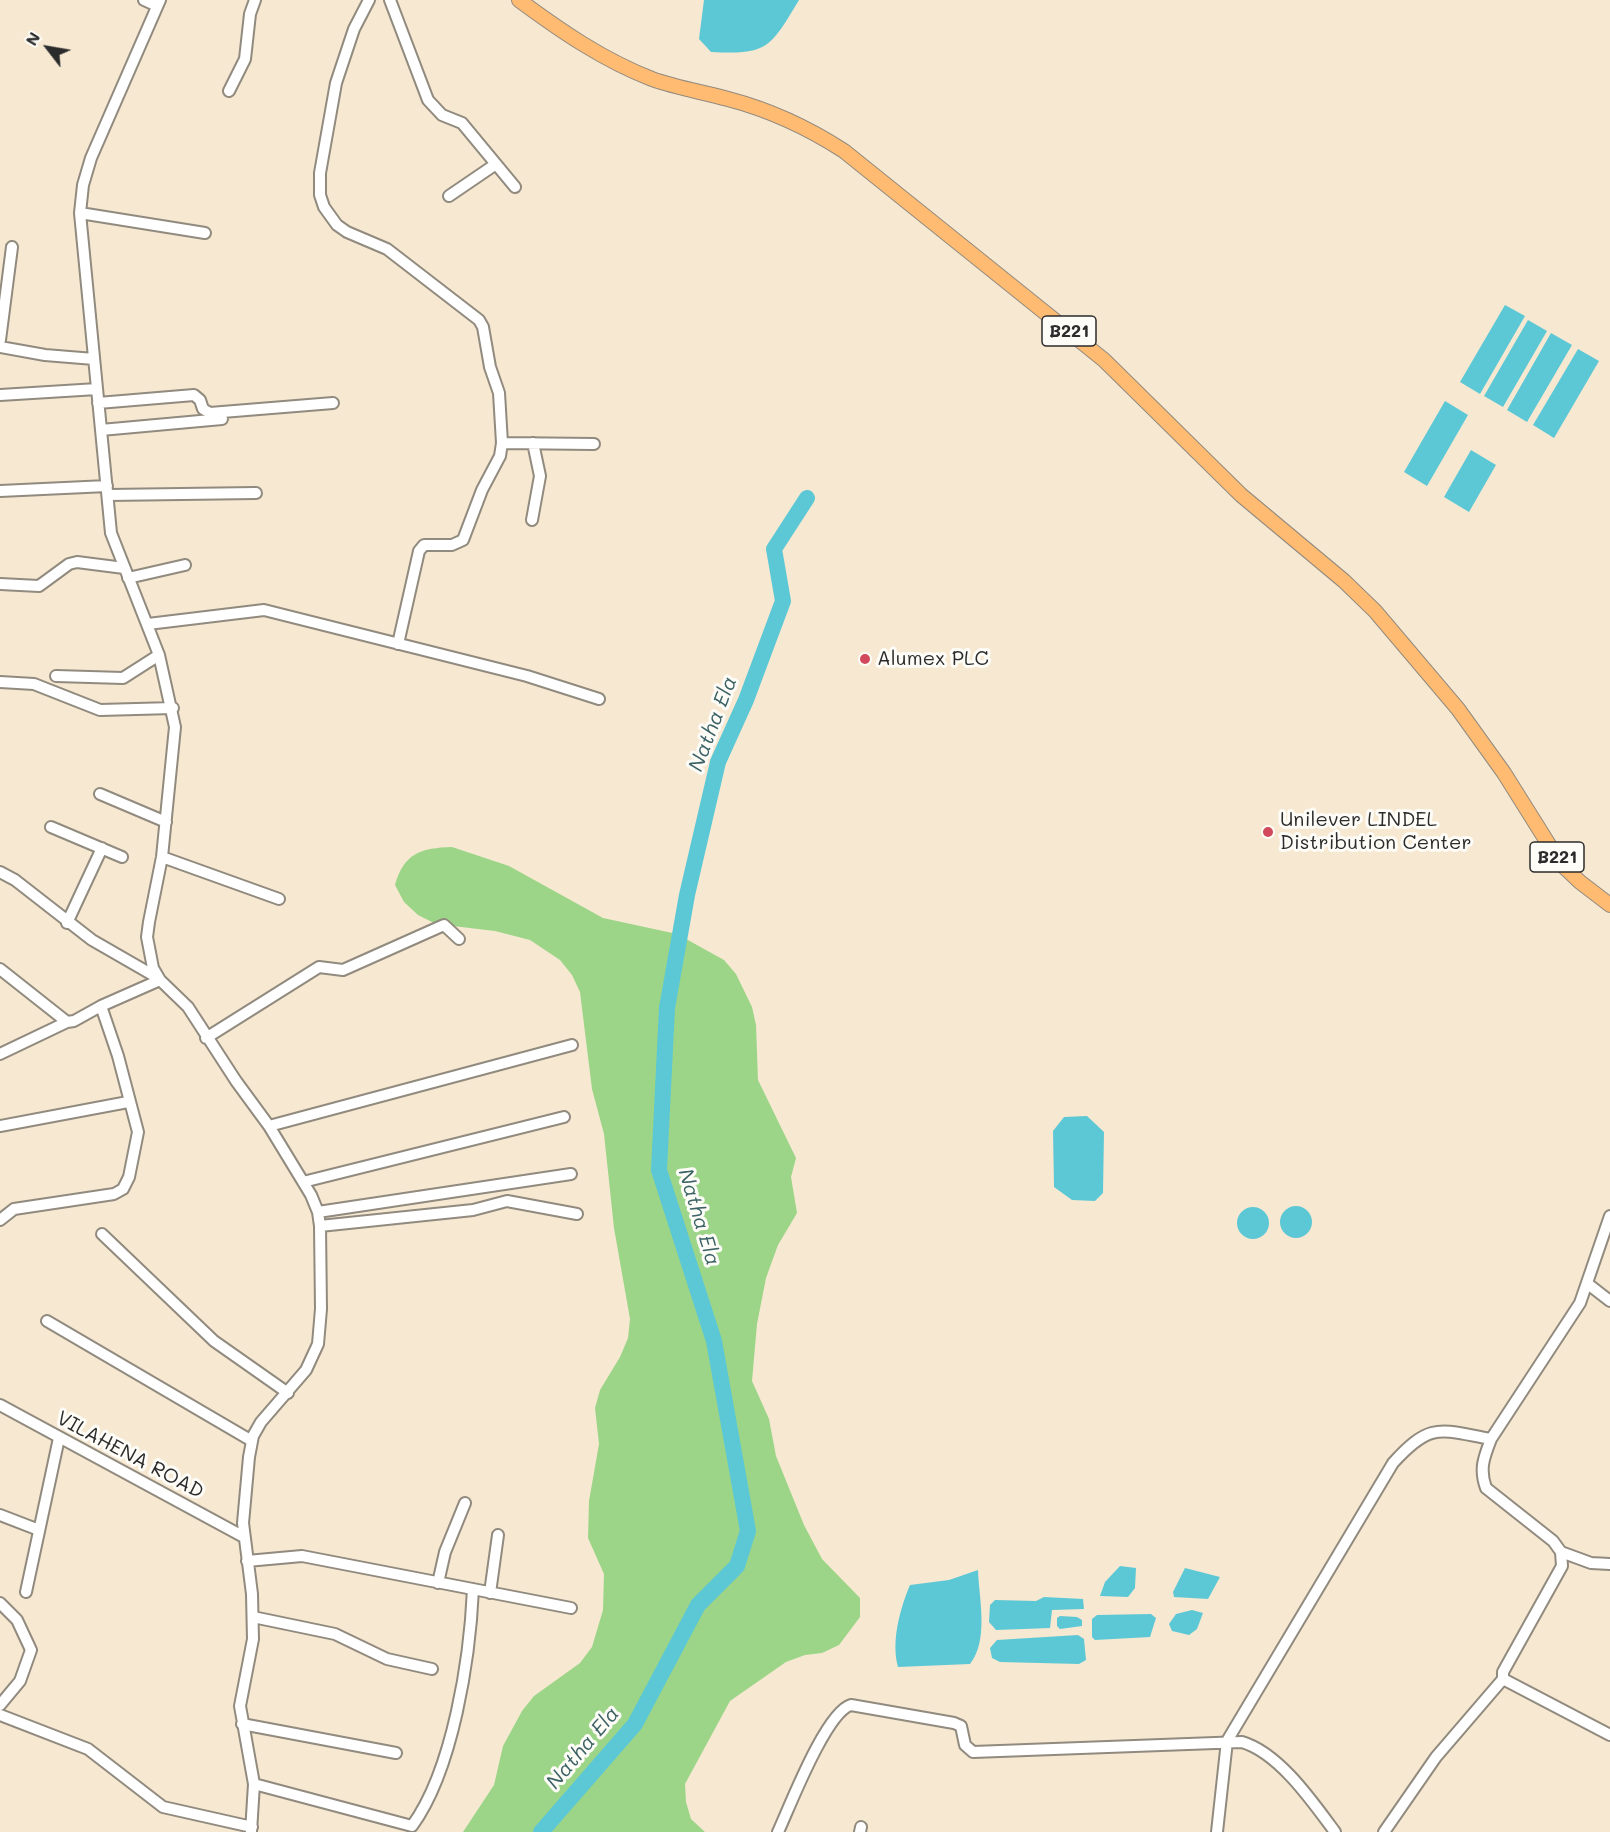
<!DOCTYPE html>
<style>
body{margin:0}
#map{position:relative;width:1610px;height:1832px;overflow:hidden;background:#f7e8d2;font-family:Mali,sans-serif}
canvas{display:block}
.north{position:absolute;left:18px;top:18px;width:60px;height:60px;-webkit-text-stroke:4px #fdfcf7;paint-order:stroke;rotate:301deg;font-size:16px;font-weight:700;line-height:24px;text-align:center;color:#2b2b2b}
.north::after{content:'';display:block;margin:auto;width:21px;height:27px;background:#2b2b2b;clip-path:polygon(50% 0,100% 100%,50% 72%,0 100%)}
</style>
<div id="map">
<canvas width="1610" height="1832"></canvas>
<div class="north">N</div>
</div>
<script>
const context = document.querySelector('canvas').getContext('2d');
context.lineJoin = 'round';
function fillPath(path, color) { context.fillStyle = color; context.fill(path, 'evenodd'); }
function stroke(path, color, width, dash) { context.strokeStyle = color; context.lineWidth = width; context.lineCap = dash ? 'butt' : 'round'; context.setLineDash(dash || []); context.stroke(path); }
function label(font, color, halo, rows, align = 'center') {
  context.font = font + ' Mali,sans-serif'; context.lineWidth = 6; context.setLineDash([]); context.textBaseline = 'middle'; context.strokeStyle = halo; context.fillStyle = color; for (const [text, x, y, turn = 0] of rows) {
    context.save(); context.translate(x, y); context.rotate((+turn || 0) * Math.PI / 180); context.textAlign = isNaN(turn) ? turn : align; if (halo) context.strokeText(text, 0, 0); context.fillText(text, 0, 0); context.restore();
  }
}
const green = new Path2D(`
 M452,847l57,19 94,52 74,16 47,26 12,14 16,33 4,18 2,55 38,78 -5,19 6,36 -19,32 -12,33 -9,46 -5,57 17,38 7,37 28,69 18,34 38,39v19l-21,28 -17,8 -17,2 -19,7 -56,39 -45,83 1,18 5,17 14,13h-242l31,-47 9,-39 19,-35 12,-15 46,-33 12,-16 11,-37 1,-36 -16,-36 1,-37 10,-57 -4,-36 5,-18 20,-33 8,-19 2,-19 -16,-91 -10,-94 -12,-45 -12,-97 -8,-17 -12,-15 -30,-20 -35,-9 -59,-7 -18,-9 -14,-13 -9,-17c9,-32 26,-37 57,-38z`);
const water = new Path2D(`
 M704,0h95c-29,48 -31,55 -88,52l-12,-13z
 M1505,305l20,11 -45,78 -20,-12z
 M1528,320l19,11 -44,76 -19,-11z
 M1551,333l21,12 -45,77 -20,-12z
 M1578,349l21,12 -45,77 -21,-13z
 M1445,401l23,14 -41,71 -23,-14z
 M1471,450l25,15 -27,47 -25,-15z
 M1087,1116l17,16 -1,61 -8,8 -23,-1 -18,-13 -1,-56 11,-14z
 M1280 1222a16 16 0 1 1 32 0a16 16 0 1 1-32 0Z
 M1237 1223a16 16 0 1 1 32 0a16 16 0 1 1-32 0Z
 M1120,1566l16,2 -1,20 -7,9 -28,-1 5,-14z
 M1185,1568l35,9 -12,22 -34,-2 -1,-5z
 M978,1570c1,29 11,70 -8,94l-72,3c-7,-26 2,-58 12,-82l39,-5z
 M1044,1597l39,2 1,10 -32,1 -2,18 -54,2 -7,-8 1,-17 5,-5 41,1z
 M1192,1610l11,3 -6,16 -8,6 -17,-4 -3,-7 7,-10z
 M1151,1614l5,4 -6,19 -55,3 -3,-3v-18l5,-4z
 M1060,1616l17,1 5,3v6l-22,3 -3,-3v-8z
 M1078,1635l6,4 2,21 -7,4 -79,-2 -8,-4 -2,-10 7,-8z`);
const river = new Path2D(`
 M541,1832l94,-108 63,-119 39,-39 11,-35 -34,-190 -55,-171 8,-162 20,-113 31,-133 28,-62 37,-99 -9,-52 33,-51`);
const minor = new Path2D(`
 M144,0l13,6
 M160,0l-69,158 -8,27 -3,28 31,320 48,122 16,72 -13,130 -13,65 -2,15 6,31 7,12 28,27 48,74 33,45 42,69 7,17 2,14 1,83 -3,35 -12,26 -45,52 -8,14 -4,21 -6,66 9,71 1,45 -13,67 14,78 -3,48
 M369,0l-15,29 -18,54 -16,90v22l4,12 13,18 10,7 40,17 92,71 4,7 7,40 9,26 3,50 -2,13 -18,34 -19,50 -11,5h-28l-5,6 -21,93
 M390,0l38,100 14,15 20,8 53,64
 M229,91l16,-32 5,-45 5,-14
 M449,196l47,-32
 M80,213l125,20
 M0,340l12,-93
 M0,347l45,8 49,4
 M0,395l97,-6
 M98,403l96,-8 6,5 3,9 7,4 123,-10
 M101,430l121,-11
 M502,443l92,1
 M0,491l107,-5
 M108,495l148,-2
 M532,520l8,-44 -7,-33
 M128,578l57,-13
 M0,584l39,2 30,-22 8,-2 47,6
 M148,624l116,-14 263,66 72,23
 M56,676l67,2 36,-23
 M0,682l34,2 66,26 73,-2
 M100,794l66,28
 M51,827l71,30
 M162,857l117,42
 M0,872l15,8 77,60 66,38
 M67,923l35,-75
 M0,969l67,53 7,-1 27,-15
 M206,1038l113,-71 24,3 101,-45 15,14
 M0,1054l67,-32
 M0,1126l128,-24
 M269,1126l303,-81
 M303,1182l261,-65
 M318,1212l253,-38
 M0,1220l14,-11 100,-15 9,-5 6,-12 9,-45 -20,-76 -17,-50 59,-26
 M320,1226l153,-16 34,-9 70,13
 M102,1234l112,107 74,52
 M1588,1284l22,17
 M47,1321l205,120
 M0,1405l244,132
 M0,1515l39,15
 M1561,1552l30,11 19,1
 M247,1561l55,-5 269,52
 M438,1583l7,-31 20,-49
 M26,1592l33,-154
 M490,1593l8,-58
 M0,1603l17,17 14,30 -11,31 -20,24
 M253,1617l82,17 52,25 45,10
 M1503,1679v-7l59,-106 -1,-14 -8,-11 -67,-53c-7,-19 -2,-31 5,-49l89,-136 30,-87
 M1503,1679l107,56
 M0,1715l88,34 75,58 89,20
 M242,1724l154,29
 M254,1784l158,42c41,-56 58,-168 61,-237
 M778,1832c12,-26 48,-120 73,-127l103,18 7,3 4,19 8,7 269,-10c37,11 70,59 93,90
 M860,1832l1,-5
 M1217,1832l10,-91 166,-278c38,-42 47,-33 98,-24
 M1384,1832l52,-75 67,-78`);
const major = new Path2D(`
 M519,0c42,31 84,60 133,79 25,9 51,13 76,20 42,11 79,28 116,52l260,209 137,135 103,86 31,30 83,98 46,64 57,91 19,18 30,23`);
const markers = [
 [865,659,6,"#d1495b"],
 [1268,832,6,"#d1495b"]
];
const shields = [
 [1069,331,54],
 [1557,857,54]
];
const shieldNames = [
 ["B221",1069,331],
 ["B221",1557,857]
];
const poiNames = [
 ["Alumex PLC",877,659],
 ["Unilever LINDEL",1280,820],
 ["Distribution Center",1280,843]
];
const streetNames = [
 ["VILAHENA ROAD",130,1455,28]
];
const waterNames = [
 ["Natha Ela",713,724,-69],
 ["Natha Ela",699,1217,73],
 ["Natha Ela",583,1748,-50]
];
fillPath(green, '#9cd588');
fillPath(water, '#5cc8d5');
stroke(river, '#5cc8d5', 16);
stroke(minor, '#918a7e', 14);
stroke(major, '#918a7e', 16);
stroke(minor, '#fff', 10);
stroke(major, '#ffbb71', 14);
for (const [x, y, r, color] of markers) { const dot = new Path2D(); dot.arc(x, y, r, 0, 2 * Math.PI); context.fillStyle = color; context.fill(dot); stroke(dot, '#fdfcf7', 2); }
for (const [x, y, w] of shields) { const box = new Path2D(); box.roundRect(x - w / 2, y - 15, w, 30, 4.5); context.fillStyle = '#fdfcf7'; context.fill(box); stroke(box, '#2b2b2b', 1.5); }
label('bold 18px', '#2b2b2b', null, shieldNames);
label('20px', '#2b2b2b', '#fdfcf7', poiNames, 'left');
label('20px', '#2b2b2b', '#fdfcf7', streetNames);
label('italic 21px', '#3c6266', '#fdfcf7', waterNames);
</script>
